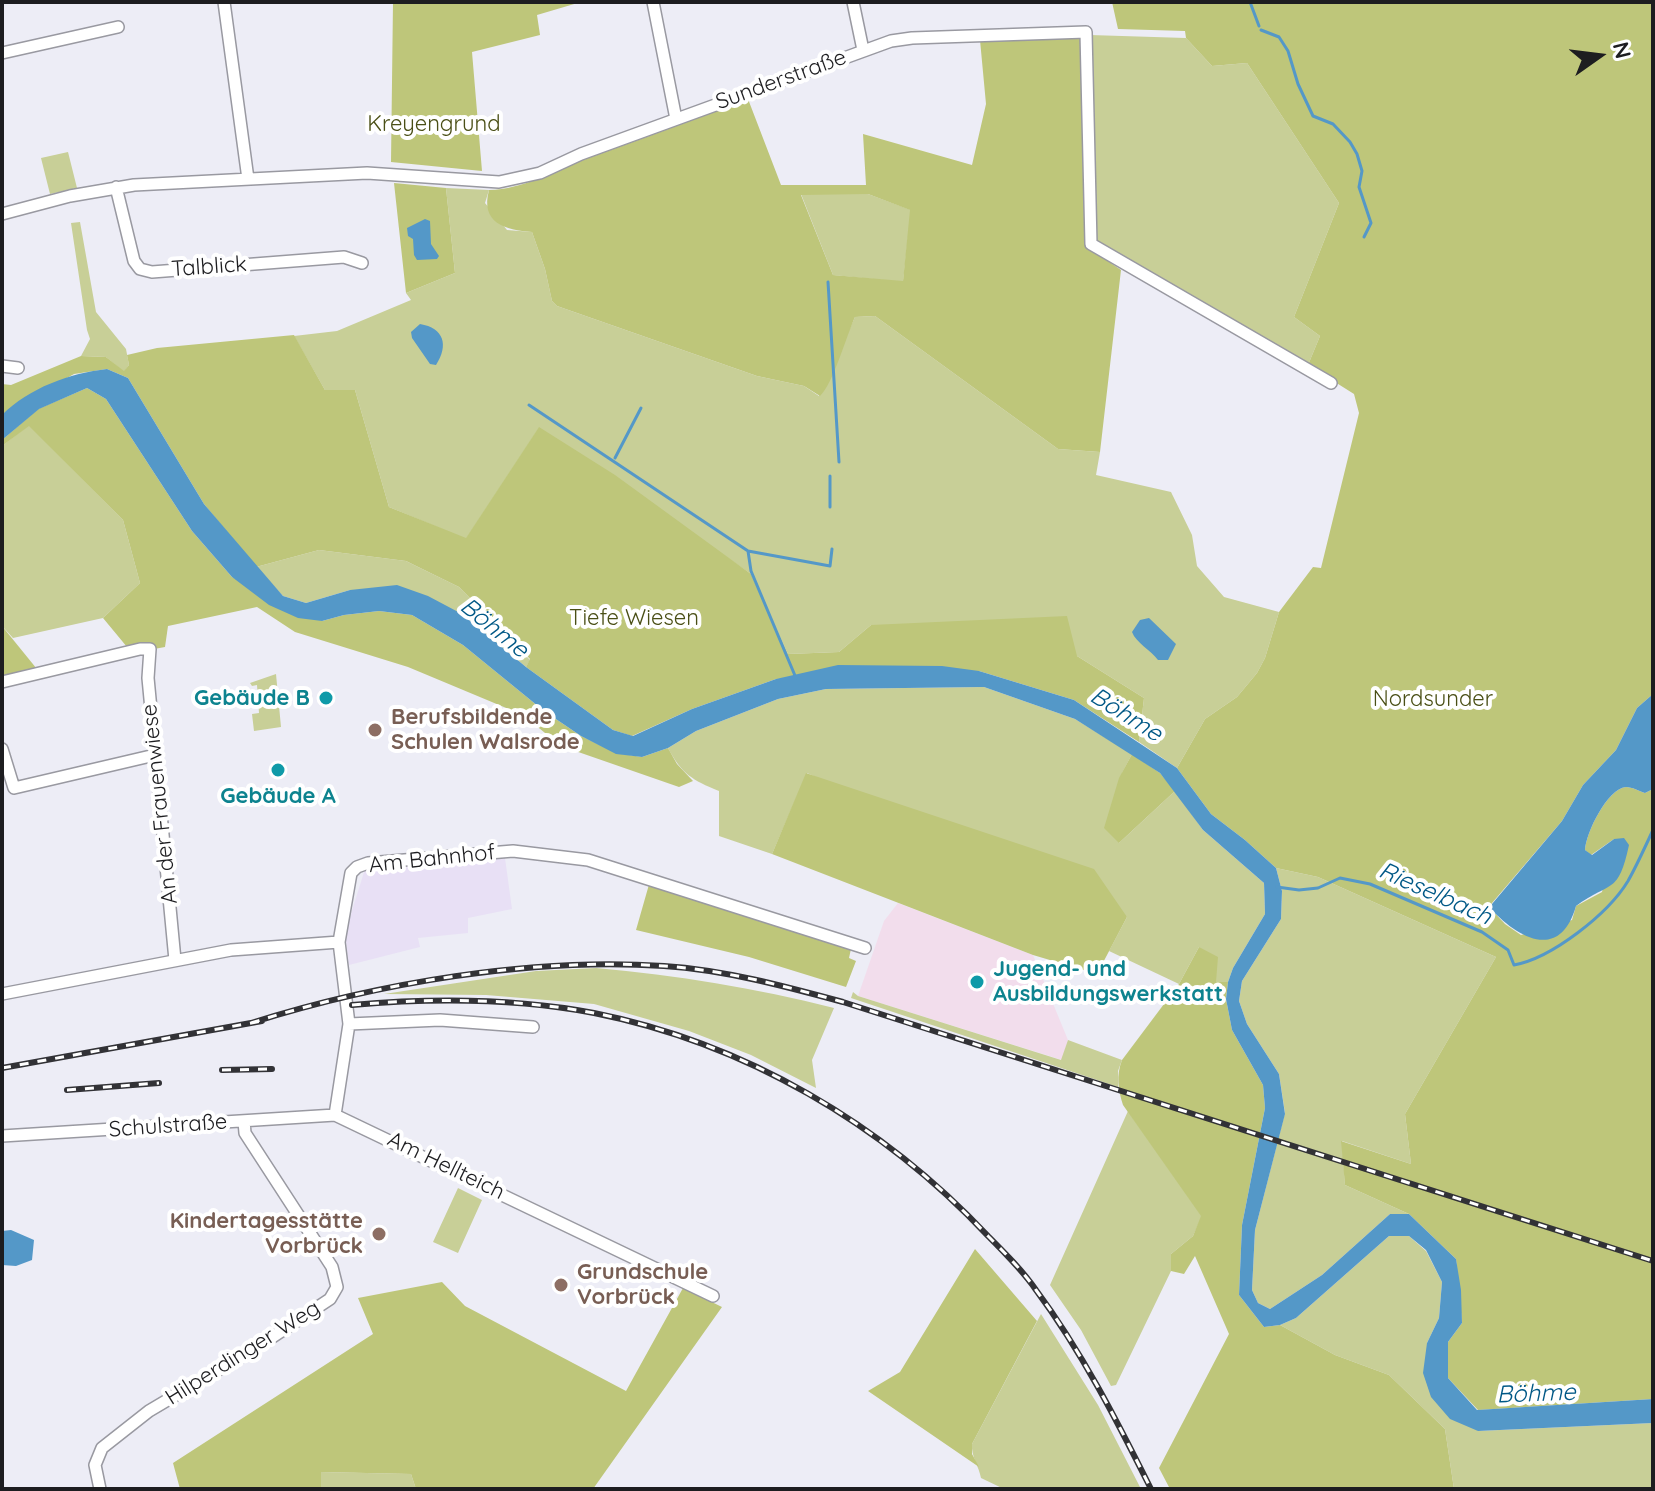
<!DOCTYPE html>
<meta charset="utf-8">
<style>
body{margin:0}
#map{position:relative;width:1655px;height:1491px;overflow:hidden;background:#ededf6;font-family:Quicksand,sans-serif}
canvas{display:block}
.frame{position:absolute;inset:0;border:4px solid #1d1d20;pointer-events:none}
.north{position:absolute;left:1559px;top:16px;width:80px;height:80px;-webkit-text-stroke:6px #fff;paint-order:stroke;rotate:76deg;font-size:22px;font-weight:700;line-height:32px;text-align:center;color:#1d1d20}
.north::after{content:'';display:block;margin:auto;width:28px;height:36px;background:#1d1d20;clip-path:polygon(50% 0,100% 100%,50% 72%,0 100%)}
</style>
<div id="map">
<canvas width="1655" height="1491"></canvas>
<div class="frame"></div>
<div class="north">N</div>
</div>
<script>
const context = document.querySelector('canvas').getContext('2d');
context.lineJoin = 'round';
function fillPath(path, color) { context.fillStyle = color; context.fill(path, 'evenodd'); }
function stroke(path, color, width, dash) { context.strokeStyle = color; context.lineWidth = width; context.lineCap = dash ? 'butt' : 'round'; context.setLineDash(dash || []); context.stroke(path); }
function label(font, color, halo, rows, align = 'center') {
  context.font = font + ' Quicksand,sans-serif'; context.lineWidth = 8; context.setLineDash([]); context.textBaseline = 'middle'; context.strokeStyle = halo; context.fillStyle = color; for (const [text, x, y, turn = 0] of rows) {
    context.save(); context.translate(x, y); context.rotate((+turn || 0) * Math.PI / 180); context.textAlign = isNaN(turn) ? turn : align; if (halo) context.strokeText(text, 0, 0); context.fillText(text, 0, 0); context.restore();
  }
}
const commercial = new Path2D(`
 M505,858l7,51 -44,9v15l-50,5 2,9 -71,18 -4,-32 20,-64z`);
const industrial = new Path2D(`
 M898,903l135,52 35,85 -6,20 -204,-64 26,-75z`);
const green = new Path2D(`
 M1090,35l96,3 26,28 35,-3 92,140 -45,114 26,19 -12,29 -213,-122z
 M68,152l9,36 -27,6 -9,-36z
 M446,188l43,2 -4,13 22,27 25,2 13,37 7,32 5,5 200,70 47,10 15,10 36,-79 20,-1 183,133 42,3 -4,23 75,17 21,43 5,31 27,31 55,15 -14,46 -8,15 -20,24 -32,22 -28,49 -38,-26 5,-44 -67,-42 -206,-31 -32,27 -51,2 -37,-80 -212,-146 -73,111 -77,-32 -34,-117h-30l-31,-54 43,-5 74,-31 -5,-7 49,-20z
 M801,194h67l43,16 -8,72 -70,-7z
 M80,222l16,90 30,37 3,16 -5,7 -18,-15 -25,-1 9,-17 -3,-9 -16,-107z
 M29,425l94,95 17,63 -37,35 -90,20 -11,-12v-180z
 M319,550l87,11 53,26 71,73 -4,7 -64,-53 -112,-24 -44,13 -23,-7 -27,-29z
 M276,674l5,53 -27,4 -2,-17 7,-1 -2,-28 -5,1 -2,-3z
 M984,687l91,32 57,35 -10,19 -3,70 56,-52 28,39 61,53 1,31 -32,54 -5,14 -12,1 -17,-36 -20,37 -70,-33 18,-34 -320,-144 -35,81 -53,-18v-45c-27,-11 -37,-17 -51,-43l28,-17 82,-32 48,-10z
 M1276,868l42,9 178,80 -91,157 6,50 -69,-23 3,44 64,29h-19l-68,61 -52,34 -12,-6 -6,-13 3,-60 30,-117 -6,-39 -32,-50 -8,-23 3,-20 39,-62 1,-28z
 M596,968c81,7 159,20 238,40l-22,52 4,28 -65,-33 -62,-24 -95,-27 -108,-9 -102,-1 152,-23z
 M853,992l5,4 203,64 7,-20 54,20 -4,11v16l-267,-89z
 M1128,1111l74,105 -9,20 -22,18v17l-55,114 -5,1 -30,-56 -31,-45z
 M458,1188l24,12 -24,53 -25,-11z
 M1389,1236h20l17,15 16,31 -3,36 -12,25 51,88 175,-8v66h-199l-9,-60 -56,-54 -54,-20 -55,-30 16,-7z
 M1041,1314l57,91 43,84h-137l-23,-11c-2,-12 -10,-21 -9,-34z
 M321,1472l90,2 5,15h-95z`);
const forest = new Path2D(`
 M393,2h188l-44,13 3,20 -68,17 10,119 -91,-9z
 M1112,2h541v692l-16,14 -21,42 -33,35 -21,36 -70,82 -1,6 14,15 16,11 51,-15 4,-14 26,-14 12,-53 -23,16 -6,-5c1,-17 22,-61 41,-63 6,0 13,4 19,6l8,-4v610l-175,11 -30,-32v-36l14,-19 -6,-64 -47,-45 -64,-29 -4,-44 70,23 -6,-50 91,-157 -178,-80 -42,-9 -31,-28 -34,-26 -34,-46 28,-49 32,-22 20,-24 8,-15 14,-46 34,-45 8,1 38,-155 -5,-19 -46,-29 12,-29 -26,-19 45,-114 -92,-140 -35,3 -26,-28 -1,-7 -67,-2z
 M1081,38l5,208 35,24 -21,182 -42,-3 -183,-133 -20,1c-9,20 -22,67 -35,79l-16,-10 -47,-10 -200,-70 -5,-5 -7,-32 -13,-37c-27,-2 -52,-9 -43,-42 35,-1 62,-18 94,-30 55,-20 110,-40 165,-61l33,86h85l-3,-51 109,31 14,-61 -6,-64zM868,194l42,16 -7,71 -70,-6 -32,-80z
 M394,183l52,5 9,85 -49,20z
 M294,335l31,55h30l34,117 77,31 73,-111 76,48 136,99 37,80 51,-2 32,-27 196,-9 10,40 67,42 -5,44 -65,-42 -95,-29 -203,8 -84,30 -60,27 -19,-6 -87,-63 4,-8 -71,-72 -53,-26 -87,-11 -63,17 -52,-63 -76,-126 -21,-9 -33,5 -72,41v-31l9,1 70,-29 25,1 18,14 5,-6 -2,-10 30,-7z
 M87,388l19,11 86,132 40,46 90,44 22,-6 35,-4 33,4 51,30 81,66 37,25 35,17 26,4 26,-9 9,16 16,17 -14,6 -118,-41 -38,-31 -115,-48 -113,-35 -38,-25 -89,19 -3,21 -33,6 -29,-35 37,-35 -17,-63 -94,-94 -27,20v-6l36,-31z
 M2,626l39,48 -39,9z
 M1132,754l28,19 15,18 -56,52 -15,-15 15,-50z
 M806,773l288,96 33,48 -30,57 -64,-19 -261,-101z
 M650,881l201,68 -2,9 7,3 -10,26 -97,-30 -113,-27z
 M1199,947l19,10 -2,25h12l-2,17 6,31 31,55 2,23 -23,117 -3,70 25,32 16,-2 55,30 54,20 56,54 9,60h-284l-11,-21 70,-134 -34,-78 -11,18 -13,-3v-17l22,-18 8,-20 -78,-111c-5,-16 -7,-29 -1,-45l57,-76z
 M975,1249l62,72 -65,123v10l7,13 -111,-76 32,-19z
 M442,1282l23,24 161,85 57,-103 39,19 -129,182h-177l-5,-15 -90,-2v17h-141l-7,-26 200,-129 -15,-36z`);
const water = new Path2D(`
 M425,219l5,2 1,23 8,12 -2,3 -20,1 -3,-5 -1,-16 -5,-3 -1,-8z
 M420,324c24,4 29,21 16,41l-6,-1 -18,-26 -1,-6z
 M107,369l21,9 76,126 79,92 23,7 44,-13 47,-5 31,11 34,18 64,53 87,63 20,6 59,-27 84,-30 62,-14 104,1 37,5 95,29 103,68 34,46 34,26 31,28 6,23 -1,28 -39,62 -3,20 8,23 32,50 6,40 -30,116 -3,60 6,13 12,6 52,-34 68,-61h19l47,45 5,31 1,33 -14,19v36l29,32 176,-11v24l-175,8 -28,-12 -19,-22 -8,-24 4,-30 12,-25 3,-36 -16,-32 -17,-14h-20l-93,82 -16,7 -16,2 -25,-32 3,-70 23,-117 -2,-23 -31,-55 -6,-31 2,-17 5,-14 32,-54 -1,-31 -61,-53 -43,-57 -85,-54 -91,-32 -158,2 -48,10 -82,32 -28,17 -26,9 -26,-3 -35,-18 -37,-25 -81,-66 -51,-30 -33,-4 -35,4 -22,6 -24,-3 -29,-13 -37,-28 -40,-46 -86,-132 -19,-11 -48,21 -37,31v-25c27,-27 68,-42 105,-46z
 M1149,618l27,26 -8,16h-10c-7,-10 -22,-17 -26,-28l8,-12z
 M1653,694v95l-8,4c-6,-2 -13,-6 -19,-6 -19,2 -40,46 -41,63l7,5 22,-16 10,-1 5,7c-11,50 -17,35 -53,61 -16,56 -58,32 -85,3l1,-5 70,-83 21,-36 33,-35 21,-42z
 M11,1230l23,10 -2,20 -16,6 -14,-1v-34z`);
const stream = new Path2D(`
 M1250,2l9,24
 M1261,30l18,7 9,14 10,33 15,32 20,8 17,18 7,12 5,17 -3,16 12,36 -7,14
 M828,282l11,180
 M529,405l219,146 82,15 2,-17
 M615,458l26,-50
 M830,476v31
 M748,551l3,20 45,107
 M1277,887l22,3 19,-2 22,-10 30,6 112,48 26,18 6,15c38,-7 94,-51 114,-84 9,-16 17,-34 25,-51`);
const minor = new Path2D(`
 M224,2l24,177
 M653,2l23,117
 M853,2l10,48
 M2,53l116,-26
 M116,187l18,74 6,8 12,3 192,-15 18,6
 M2,214l68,-18 64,-11 233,-12 132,9 41,-9 41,-19 310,-113 21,-3 174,-6 5,212 240,139
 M2,366l16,2
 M2,682l138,-33h10l-2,29 27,282
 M2,749l12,39 141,-33
 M2,994l229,-44 108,-8
 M349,1024l91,-4 93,7
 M335,1115l14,-91 -10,-82 12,-69 6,-6 11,-4 145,-12 75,9 277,88
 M2,1136l333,-21 378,181
 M100,1489l-5,-24 7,-17 47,-37 113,-67 68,-45 7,-12 -5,-20 -87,-134 -1,-12`);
const rail = new Path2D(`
 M352,1005c80,-7 162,-7 242,8 151,30 289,111 394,223 17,17 35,35 48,54 46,62 81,131 115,199
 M251,1023c126,-40 281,-66 413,-57 61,4 120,20 179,36l810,259
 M2,1068l260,-47
 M222,1070l50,-1
 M67,1090l92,-7`);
const markers = [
 [326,698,8,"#0f9aa8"],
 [375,730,8,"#8d6e63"],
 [278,770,8,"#0f9aa8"],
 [977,982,8,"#0f9aa8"],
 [379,1234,8,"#8d6e63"],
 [561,1285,8,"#8d6e63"]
];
const streetNames = [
 ["Sunderstraße",781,80,-20],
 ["Talblick",209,267,-4],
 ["An der Frauenwiese",160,804,-96],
 ["Am Bahnhof",432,859,-6],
 ["Schulstraße",168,1126,-4],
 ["Am Hellteich",446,1166,26],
 ["Hilperdinger Weg",243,1353,-32]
];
const parkNames = [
 ["Kreyengrund",434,124],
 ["Tiefe Wiesen",634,618],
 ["Nordsunder",1433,699]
];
const cultureNames = [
 ["Gebäude B",310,698],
 ["Gebäude A",278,796,"center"],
 ["Jugend- und",993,969,"left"],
 ["Ausbildungswerkstatt",993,994,"left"]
];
const educationNames = [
 ["Berufsbildende",391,717],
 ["Schulen Walsrode",391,742],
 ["Kindertagesstätte",363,1221,"right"],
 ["Vorbrück",363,1246,"right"],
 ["Grundschule",577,1272],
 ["Vorbrück",577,1297]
];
const waterNames = [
 ["Böhme",494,628,39],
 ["Böhme",1126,715,32],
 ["Rieselbach",1435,894,24],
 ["Böhme",1536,1394,-2]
];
fillPath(commercial, '#e8e0f5');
fillPath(industrial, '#f2ddec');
fillPath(green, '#c8cf97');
fillPath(forest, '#bec67a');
fillPath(water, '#5498c8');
stroke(stream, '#5498c8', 3);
stroke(minor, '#9999a1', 14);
stroke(minor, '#fff', 11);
stroke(rail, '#323236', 6);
stroke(rail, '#fff', 3, [9]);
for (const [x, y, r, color] of markers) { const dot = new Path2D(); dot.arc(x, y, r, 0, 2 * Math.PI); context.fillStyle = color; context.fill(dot); stroke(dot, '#fff', 3); }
label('22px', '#1d1d20', '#fff', streetNames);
label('22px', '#4a4f16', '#fff', parkNames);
label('bold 22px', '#0d838f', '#fff', cultureNames, 'right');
label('bold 22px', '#785e54', '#fff', educationNames, 'left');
label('italic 24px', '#005886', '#fff', waterNames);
</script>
